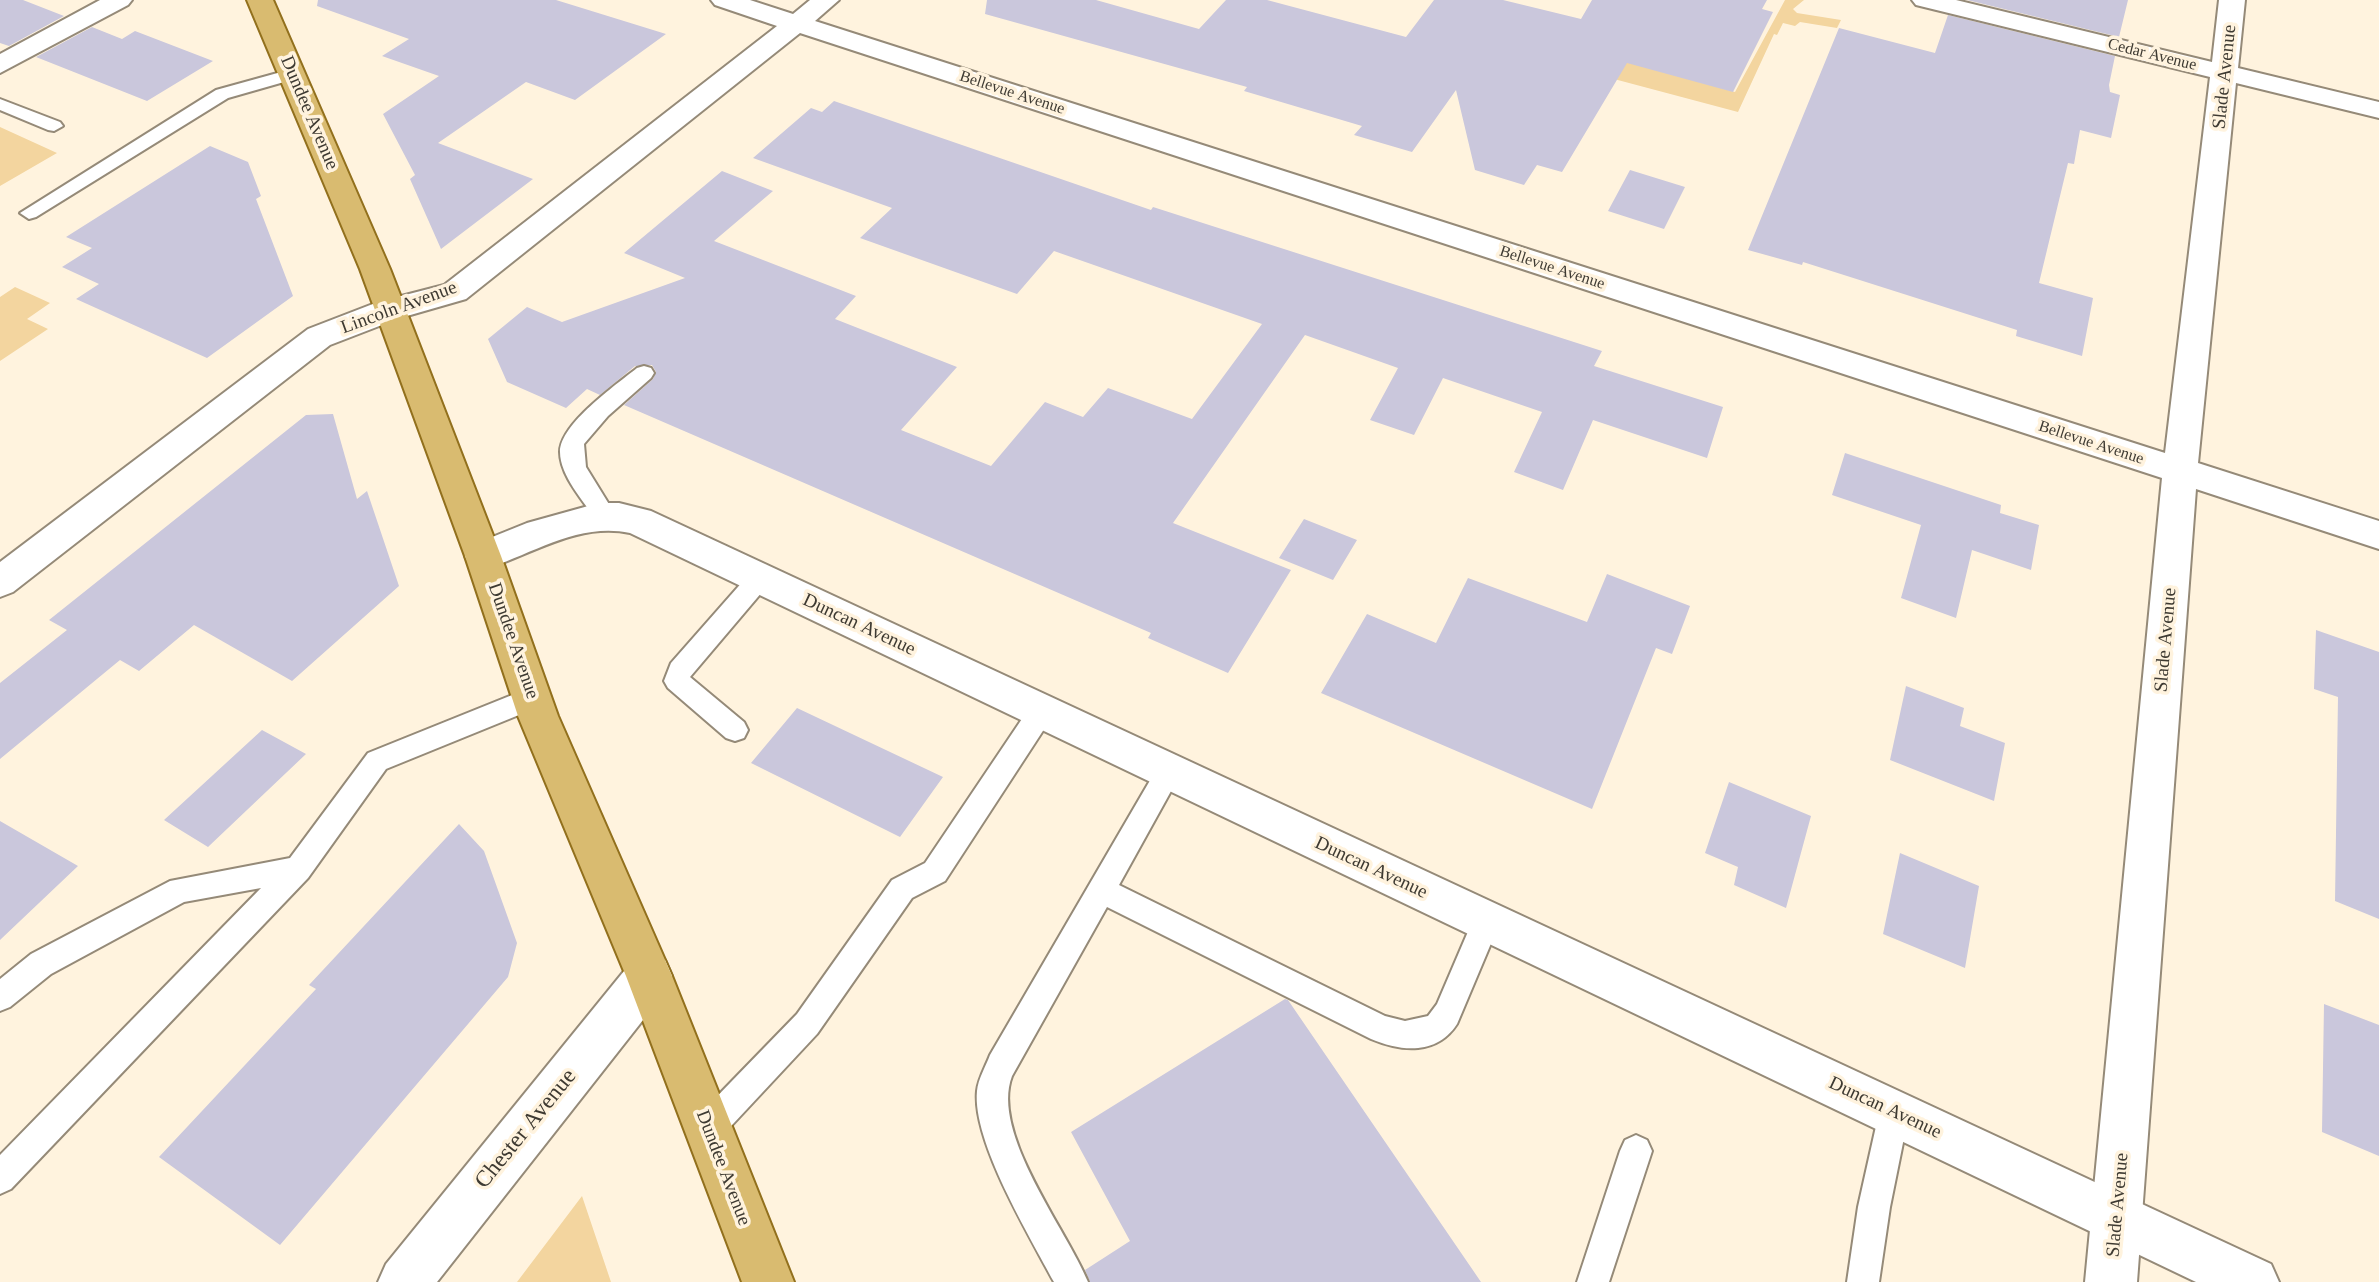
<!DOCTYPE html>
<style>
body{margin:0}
canvas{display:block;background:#fff3de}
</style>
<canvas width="2379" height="1282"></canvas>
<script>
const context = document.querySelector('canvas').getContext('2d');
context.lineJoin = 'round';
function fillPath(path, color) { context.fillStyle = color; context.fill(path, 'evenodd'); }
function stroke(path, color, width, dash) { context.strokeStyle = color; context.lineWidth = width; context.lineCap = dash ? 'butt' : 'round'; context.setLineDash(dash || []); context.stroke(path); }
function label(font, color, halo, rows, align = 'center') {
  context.font = font + ' Georgia,serif'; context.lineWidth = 7; context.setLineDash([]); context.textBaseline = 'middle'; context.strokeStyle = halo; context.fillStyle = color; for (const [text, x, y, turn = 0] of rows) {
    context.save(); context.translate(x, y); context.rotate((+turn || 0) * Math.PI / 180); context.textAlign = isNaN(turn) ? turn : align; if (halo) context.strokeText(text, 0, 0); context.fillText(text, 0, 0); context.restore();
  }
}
const green = new Path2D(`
 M1660,0l39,82 36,10 50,-92h19l-11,9 4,4 44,7 -4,8 -37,-6 -5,4 -12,-3 -6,12 -3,-1 -36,78 -124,-33z
 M0,127l57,26 -57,33z
 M15,287l35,16 -23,16 21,10 -48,32v-64z
 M582,1196l29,86h-94z`);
const building = new Path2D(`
 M0,0h23l41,16 -55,30 -9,-3z
 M318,0h238l110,34 -91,66 -49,-18 -88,61 95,36 -92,70 -31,-70 5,-4 -32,-61 56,-38 -57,-20 27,-17 -92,-33z
 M987,0h109l103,29 27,-29h41l139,37 28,-37h69l78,19 11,-19h175l-5,9 11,3 -40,80 -106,-29 -65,109 -25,-7 -13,20 -49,-15 -19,-80 -44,62 -58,-17 8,-9 -118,-35 3,-4 -262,-73z
 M1967,0h161l-9,37z
 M1948,15l167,41 -6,29 1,7 10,3 -9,43 -31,-8 -6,34 -6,-1 -29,120 54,15 -11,58 -66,-20 1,-6 -214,-68 -1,3 -54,-15 91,-222 96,25z
 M92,27l30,12 13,-8 78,30 -66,40 -111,-44z
 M834,101l317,109 2,-3 449,144 -8,15 129,41 -16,51 -114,-38 -30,70 -49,-18 28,-60 -99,-34 -29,57 -44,-15 28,-52 -93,-33 -132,188 118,47 -63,103 -80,-35 3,-5 -527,-228 29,-26 3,-7 -4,-7 -17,1 -35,29 -13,-6 -21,19 -59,-26 -19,-43 39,-32 35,15 123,-44 -61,-25 98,-82 51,20 -59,50 142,55 -21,23 122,48 -56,63 90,36 54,-64 38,15 25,-29 84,31 70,-95 -208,-73 -37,43 -157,-56 32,-30 -139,-50 58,-50 11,4z
 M210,146l38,16 13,34 -5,3 37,97 -86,62 -131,-59 23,-15 -37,-17 30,-19 -26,-11z
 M1630,170l55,17 -21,42 -56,-18z
 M333,414l24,85 10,-8 32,95 -107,95 -98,-56 -55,46 -19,-11 -120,99v-76l67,-53 -18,-10 257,-205z
 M1845,453l156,52 -1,8 39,12 -8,45 -59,-20 -16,68 -55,-20 20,-73 -89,-30z
 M1304,519l53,21 -24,40 -54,-22z
 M1607,574l83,32 -18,48 -16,-6 -64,161 -271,-116 46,-79 69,29 32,-65 119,44z
 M2316,630l63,22v267l-44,-18 3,-204 -24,-8z
 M1906,686l58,22 -4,18 45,17 -11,58 -104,-41z
 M797,708l146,69 -43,60 -149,-74z
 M262,730l44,24 -98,93 -44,-27z
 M1729,782l82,34 -25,92 -52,-23 4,-18 -33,-14z
 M0,821l78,45 -78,74z
 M459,824l25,27 33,92 -9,34 -228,268 -121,-88 157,-168 -7,-4z
 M1900,853l79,33 -14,82 -82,-34z
 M1285,999l3,1 193,282h-391l-5,-12 45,-29 -59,-109z
 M2324,1004l55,21v131l-57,-24z`);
const service = new Path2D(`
 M292,69l9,5 -3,4 -70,20 -192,119 -7,2 -9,-6 196,-123z
 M0,99l60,23 3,4 -9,5 -6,-1 -48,-20z
 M644,366l7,2 3,5 -3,5 -43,38 -24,28 2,23 29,47 -3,6 -8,3 -8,-3c-12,-19 -36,-44 -36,-68 0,-28 56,-67 77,-84z
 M760,569l8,2 4,7 -4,7 -78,92 54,45 4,8 -4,8 -9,3 -9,-3 -58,-50 -4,-7 7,-18 81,-92z
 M532,687l9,3 4,8 -4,8 -155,63 -78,109 -297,311 -11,5v-39l261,-267 -77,14 -133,72 -41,33 -10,4v-32l31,-25 139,-73 120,-23 78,-105z
 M1041,701l9,3 4,8 -4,8 -105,161 -33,17 -95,136 -98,105 -11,4 -11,-4 -4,-11 4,-11 100,-103 95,-134 33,-17 107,-159z
 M1168,761l9,4 4,8 -62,112 266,131 20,5 23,-5 9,-12 39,-91 10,-4 10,4 4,9 -43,102c-20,31 -55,28 -86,15l-264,-132 -95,169c-22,57 55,154 76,206h-34c-24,-45 -82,-141 -77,-191 1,-12 9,-25 13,-36l169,-290z
 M1894,1098l11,4 4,11 -19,94 -11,75h-32l11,-75 21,-94 4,-11z
 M1636,1135l11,5 5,11 -43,131h-32l43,-131 5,-11z`);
const minor = new Path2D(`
 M100,0h32l-4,5 -128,68v-19z
 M711,0h39l43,14 17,-14h29l-24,21 1350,432 45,-376 -294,-72 -4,-5h44l256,62 7,-62h26l-7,68 141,34v16l-143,-35 -38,380 181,58v28l-183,-60 -59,793h-52l77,-804 -1362,-445 -334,266 -66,19 -70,27 -317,247 -13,5v-35l308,-233 70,-27 66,-17 333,-259 -62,-21z
 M649,954l16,6 7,16 -7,16 -228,290h-59l8,-18 247,-304z`);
const tertiary = new Path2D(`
 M599,503h20l32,8 1620,753 8,18h-83l-1566,-749c-53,-11 -99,22 -147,37l-13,-4 -5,-10 5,-10 57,-23z`);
const primary = new Path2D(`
 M247,0h26l117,269 111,287 57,160 114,260 122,306h-52l-116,-306 -108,-260 -53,-160 -105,-287z`);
const farStreetnames = [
 ["Cedar Avenue",2152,55,14],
 ["Bellevue Avenue",1012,93,18],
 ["Bellevue Avenue",1552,268,18],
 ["Bellevue Avenue",2091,443,18]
];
const streetNames = [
 ["Slade Avenue",2225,77,-84],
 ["Dundee Avenue",309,113,67],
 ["Lincoln Avenue",399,308,-20],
 ["Duncan Avenue",859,625,25],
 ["Slade Avenue",2166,640,-85],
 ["Dundee Avenue",513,641,71],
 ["Duncan Avenue",1371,868,25],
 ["Duncan Avenue",1885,1108,25],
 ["Dundee Avenue",723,1168,69],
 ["Slade Avenue",2118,1205,-85]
];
const nearStreetnames = [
 ["Chester Avenue",526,1129,-51]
];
fillPath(green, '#f3d59f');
fillPath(building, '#cac7dc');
stroke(service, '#958a78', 4);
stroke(minor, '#958a78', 4);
stroke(tertiary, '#958a78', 4);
stroke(primary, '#92701d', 4);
fillPath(service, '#fff');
fillPath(minor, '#fff');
fillPath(tertiary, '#fff');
fillPath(primary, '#d9bb70');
label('16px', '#3e3a32', '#fff3de', farStreetnames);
label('19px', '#3e3a32', '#fff3de', streetNames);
label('23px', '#3e3a32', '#fff3de', nearStreetnames);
</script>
